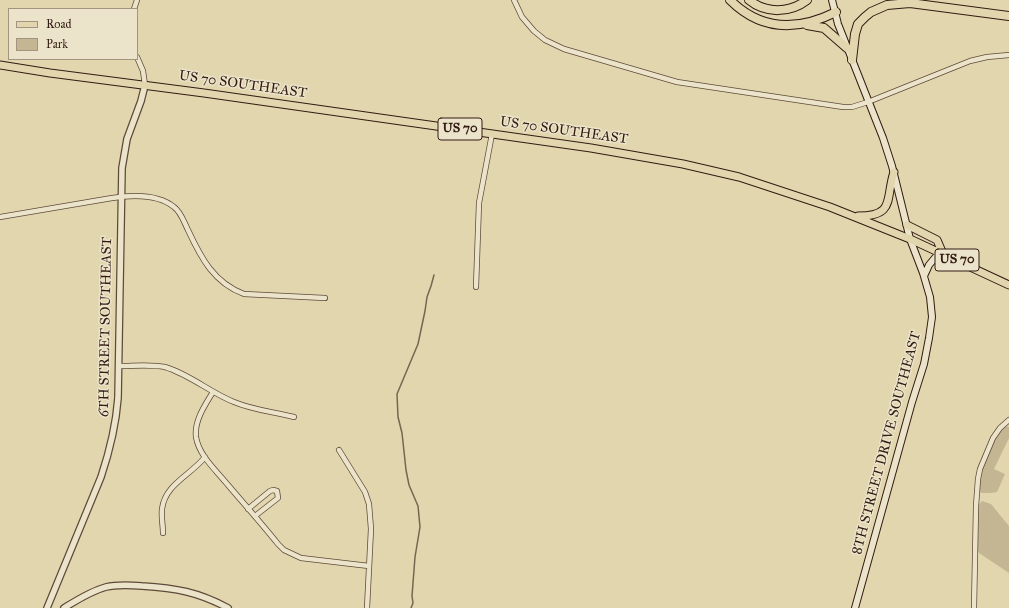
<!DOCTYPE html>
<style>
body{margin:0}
#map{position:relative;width:1009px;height:608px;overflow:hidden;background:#e2d6ae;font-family:"IM FELL Great Primer",serif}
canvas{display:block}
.legend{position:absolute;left:8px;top:8px;width:130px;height:52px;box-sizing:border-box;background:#ece4ca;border:1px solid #a29480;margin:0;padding:5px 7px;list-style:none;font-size:12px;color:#321b12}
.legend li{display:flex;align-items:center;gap:8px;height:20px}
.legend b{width:20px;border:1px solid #a29480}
</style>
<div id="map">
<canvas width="1009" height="608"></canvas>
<ul class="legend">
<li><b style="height:5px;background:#e2d6ae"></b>Road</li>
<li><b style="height:11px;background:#c4b693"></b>Park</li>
</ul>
</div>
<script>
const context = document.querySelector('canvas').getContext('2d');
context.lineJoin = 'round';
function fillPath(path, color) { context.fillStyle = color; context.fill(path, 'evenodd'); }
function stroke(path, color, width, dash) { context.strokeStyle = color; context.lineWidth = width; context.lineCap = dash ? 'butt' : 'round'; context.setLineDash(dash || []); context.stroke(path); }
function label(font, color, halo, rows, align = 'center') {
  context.font = font + ' "IM FELL Great Primer",serif'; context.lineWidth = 3; context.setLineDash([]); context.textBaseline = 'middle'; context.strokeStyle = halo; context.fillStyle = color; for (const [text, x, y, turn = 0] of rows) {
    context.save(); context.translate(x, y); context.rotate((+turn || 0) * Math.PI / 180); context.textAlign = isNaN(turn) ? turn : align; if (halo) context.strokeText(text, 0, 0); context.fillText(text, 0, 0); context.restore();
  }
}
const green = new Path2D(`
 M1006,426l3,1v11l-15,31 11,5 -8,18 -6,1h-10c-1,-2 -2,-3 -3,-6 -1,-12 17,-56 28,-61z
 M982,501l9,3 18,22v47l-30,-20 -2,-4v-42z`);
const stream = new Path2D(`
 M411,608l2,-5 -1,-7 3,-39 5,-30 -2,-21 -9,-21 -3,-15 -4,-37 -4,-16 -1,-23 21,-50 7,-33 2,-14 4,-11 3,-11`);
const minor = new Path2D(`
 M514,0l8,17 12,14 11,9 19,9 113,33 166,25h9l16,-5 102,-41 17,-4 22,-2
 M134,9l3,-9
 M137,57l6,14 2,14
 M0,217l112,-19c19,-3 46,-4 62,9 7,5 10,15 14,23 13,28 26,53 56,64l81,4
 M476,287l3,-84 13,-69
 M119,366c15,0 32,-2 46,1 24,7 46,26 69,35 19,8 40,10 60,15
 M213,392c-8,13 -19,29 -17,45 3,19 21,34 32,48 17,20 34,39 50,59l6,6 17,8 68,8
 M339,450l26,42 4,12 2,25 -4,79
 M248,509l22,-18 3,-1 4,1 1,7 -23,18
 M163,533c0,-8 -2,-16 -1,-24 3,-25 29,-34 43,-52
 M974,608l2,-102 2,-27 2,-10 13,-31 7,-10 9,-8`);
const tertiary = new Path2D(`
 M47,608l54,-131c9,-27 15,-52 17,-79l4,-230 5,-29 14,-38 4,-16
 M64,608c13,-8 27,-17 42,-21 12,-3 24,-2 36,-1 34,2 56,6 86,22`);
const secondary = new Path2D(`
 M832,0l6,24 45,114 9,28 18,73 13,34 7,24 2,20 -3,21 -5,26 -12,38 -57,206
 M924,276l5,-11 10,-12`);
const primary = new Path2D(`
 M0,65l50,8 154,20 387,55 92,16 56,13 91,30 80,32 99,46
 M858,216c38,0 27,-17 36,-44
 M907,225l30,15 6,14`);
const motorway = new Path2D(`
 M730,0c31,31 68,31 106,12
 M749,0c17,14 41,13 58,0
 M807,25l17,3 23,20
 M852,60l3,-26 3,-10 7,-7 6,-5 16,-7 23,-2 99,13`);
const shields = [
 [460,129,44],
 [957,260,44]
];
const shieldNames = [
 ["US 70",460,129],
 ["US 70",957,260]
];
const streetNames = [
 ["US 70 SOUTHEAST",243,85,8],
 ["US 70 SOUTHEAST",564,131,8],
 ["6TH STREET SOUTHEAST",106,327,-89],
 ["8TH STREET DRIVE SOUTHEAST",887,443,-75]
];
fillPath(green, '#c4b693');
stroke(stream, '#786550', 1.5);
stroke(minor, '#5e4a39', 6);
stroke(tertiary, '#5e4a39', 8);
stroke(secondary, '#321b12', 8);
stroke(primary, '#321b12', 9);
stroke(motorway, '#321b12', 10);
stroke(minor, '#ece4ca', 4.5);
stroke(tertiary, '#ece4ca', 5.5);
stroke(secondary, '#ece4ca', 6);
stroke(primary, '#e2d6ae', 7);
stroke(motorway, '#e2d6ae', 8);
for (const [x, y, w] of shields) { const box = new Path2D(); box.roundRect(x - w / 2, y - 11, w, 22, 3); context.fillStyle = '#ece4ca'; context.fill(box); stroke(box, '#321b12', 1); }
label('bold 13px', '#321b12', null, shieldNames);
label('14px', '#321b12', '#ece4ca', streetNames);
</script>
